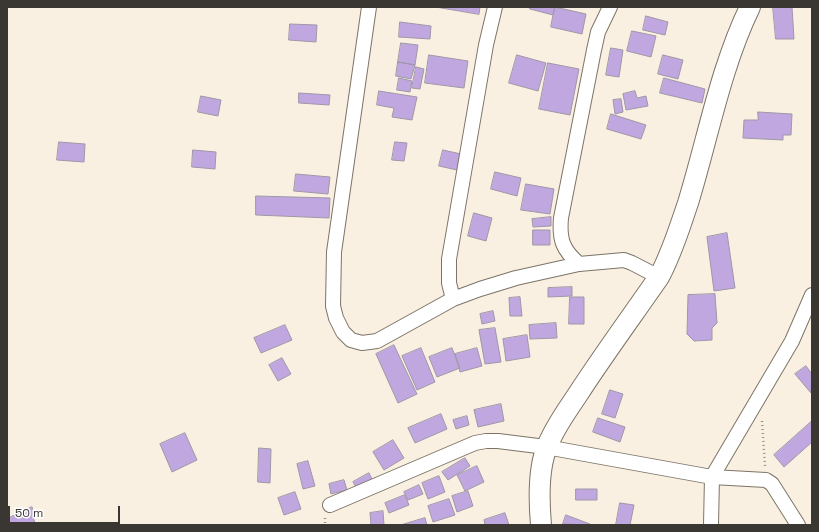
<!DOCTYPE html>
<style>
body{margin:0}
#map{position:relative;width:819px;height:532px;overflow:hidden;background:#faf0e1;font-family:"Space Grotesk",sans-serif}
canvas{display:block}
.frame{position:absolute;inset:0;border:8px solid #3a3631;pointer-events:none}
.scale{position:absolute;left:8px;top:506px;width:112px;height:18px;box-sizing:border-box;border:2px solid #3a3631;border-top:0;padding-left:5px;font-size:12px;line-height:14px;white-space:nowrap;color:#3a3631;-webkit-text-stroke:3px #fff;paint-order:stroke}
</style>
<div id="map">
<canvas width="819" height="532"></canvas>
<div class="frame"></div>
<div class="scale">50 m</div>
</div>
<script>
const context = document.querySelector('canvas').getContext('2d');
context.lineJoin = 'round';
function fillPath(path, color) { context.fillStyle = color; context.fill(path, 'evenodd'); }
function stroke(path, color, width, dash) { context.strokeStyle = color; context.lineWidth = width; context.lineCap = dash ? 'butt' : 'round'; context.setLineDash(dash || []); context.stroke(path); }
const building = new Path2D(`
 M436,7h44l-1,7z
 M530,7h25l-2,8 -23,-6z
 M555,7l31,7 -4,20 -31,-7z
 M773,7h19l2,32h-18z
 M646,16l22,6 -3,13 -22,-5z
 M400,22l31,4 -1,13 -31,-2z
 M290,24l27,1 -1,17 -27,-2z
 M632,31l24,5 -5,21 -24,-6z
 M401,43l17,2 -3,20 -17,-3z
 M611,48l12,2 -4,27 -13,-2z
 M429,55l39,6 -4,27 -39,-5z
 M517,55l29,8 -8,28 -29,-8z
 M663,55l20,5 -5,19 -20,-5z
 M398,62l17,3 -4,14 -15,-3z
 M548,63l31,6 -9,46 -31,-6z
 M416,67l8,2 -4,20 -8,-1z
 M399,78l13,3 -2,11 -13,-2z
 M664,78l41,11 -3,14 -42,-10z
 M379,91l38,6 -5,23 -20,-3 2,-9 -17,-3z
 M635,91l2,7 9,-2 2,10 -22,4 -3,-16z
 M299,93l31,2 -1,10 -30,-2z
 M201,96l20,4 -3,16 -20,-4z
 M621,99l2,13 -8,2 -2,-14z
 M758,112l34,2 -1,21h-8v5l-40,-2 1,-18h14z
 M611,114l35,11 -5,14 -34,-10z
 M59,142l26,2 -1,18 -27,-2z
 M395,142l12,1 -3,18 -12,-1z
 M193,150l23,2 -1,17 -23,-2z
 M443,150l18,4 -4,16 -18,-4z
 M495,172l26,6 -4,18 -26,-7z
 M296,174l34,3 -2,17 -34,-3z
 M526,184l28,5 -4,25 -29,-4z
 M256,196l74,2 -1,20 -73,-3z
 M474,213l18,5 -6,23 -18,-5z
 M551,217v9l-18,1 -1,-8z
 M533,230h17v15h-17z
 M727,233l8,55 -21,3 -7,-54z
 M572,287v9l-24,1v-9z
 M715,294l2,29 -5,5v12l-18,1 -7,-7 1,-39z
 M520,297l2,19h-12l-1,-18z
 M570,297h14v27h-15z
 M493,311l2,10 -13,3 -2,-10z
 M556,323l1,15 -27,1 -1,-14z
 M285,325l7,15 -31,13 -7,-15z
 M495,328l6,34 -16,2 -6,-34z
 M527,335l3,22 -24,4 -3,-22z
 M394,345l23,49 -19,9 -22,-49z
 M421,348l14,34 -18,8 -15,-34z
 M452,348l8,20 -23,9 -8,-20z
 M477,348l5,18 -22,6 -5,-18z
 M282,358l9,16 -13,7 -9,-16z
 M806,366l6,8 -1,19 -16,-19z
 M610,390l13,4 -8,24 -13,-4z
 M501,404l3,17 -26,6 -4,-17z
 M441,414l6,15 -32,14 -7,-15z
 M467,416l2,9 -13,4 -3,-9z
 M598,418l27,9 -5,15 -27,-10z
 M812,421v21l-28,25 -10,-12z
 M185,433l12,27 -25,12 -12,-28z
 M393,440l11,18 -20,12 -11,-18z
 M259,448l12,1 -1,34 -12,-1z
 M465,458l5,8 -22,14 -6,-8z
 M308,461l7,25 -12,3 -6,-25z
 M477,466l7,16 -19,9 -8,-16z
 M369,473l4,8 -15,9 -5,-8z
 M439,476l6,16 -17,7 -6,-16z
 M344,480l3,10 -16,4 -2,-10z
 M419,485l4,9 -15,6 -4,-8z
 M576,489h21v11h-21z
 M468,491l5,15 -16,6 -5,-16z
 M295,492l6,17 -17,6 -6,-17z
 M405,495l4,10 -20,8 -4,-10z
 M449,499l6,16 -22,7 -5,-16z
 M620,503l14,2 -4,20h-14z
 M32,507l3,9 -2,1 2,6 -4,2h-24v-6z
 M383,511l1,14h-13l-1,-12z
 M505,513l4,12h-24l-1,-5z
 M566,515l24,9v1l-27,-1z
 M425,518l2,7h-26z`);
const path = new Path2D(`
 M762,421l3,45
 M325,518v7`);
const street = new Path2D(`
 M369,7l-35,245 -1,54 3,12 7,14 8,8 11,3 15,-2 76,-42 27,-10 36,-11 63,-14 45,-4 8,3 27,14
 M579,264c-16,-14 -20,-24 -18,-46l33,-168 4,-18 12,-25
 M453,299l-4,-16v-24l37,-214 9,-38
 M330,505l145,-62 11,-2h12l48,6 166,30 54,3 6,4 26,41
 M711,525l1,-48 80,-136 20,-46`);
const secondary = new Path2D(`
 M541,525c-2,-23 -3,-56 6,-78 7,-19 20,-36 31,-53 26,-40 54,-78 81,-117 13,-24 20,-48 29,-74 20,-65 32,-134 62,-196`);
fillPath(building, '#c1a7e0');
stroke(building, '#9e97a6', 1);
stroke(street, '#7c7467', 16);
stroke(secondary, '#7c7467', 22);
stroke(path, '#999288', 2.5, [1, 3]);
stroke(street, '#fff', 14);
stroke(secondary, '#fff', 20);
</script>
